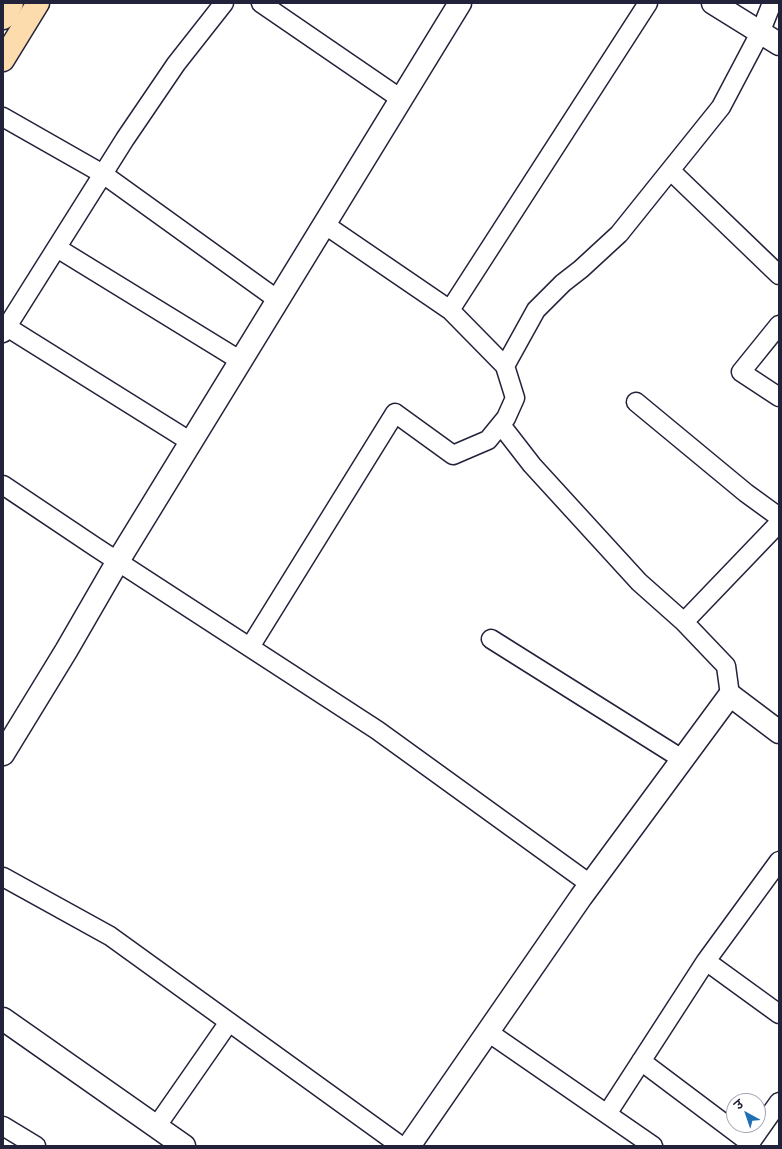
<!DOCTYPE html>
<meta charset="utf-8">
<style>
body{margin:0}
#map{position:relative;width:782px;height:1149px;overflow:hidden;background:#fff;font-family:Caveat,"Playpen Sans Deva",sans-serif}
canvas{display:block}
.frame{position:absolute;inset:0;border:4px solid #22223b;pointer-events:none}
.north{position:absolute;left:726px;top:1093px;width:40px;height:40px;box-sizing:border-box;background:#fff;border:1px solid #a7a7b1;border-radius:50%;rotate:320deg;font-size:11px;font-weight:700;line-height:16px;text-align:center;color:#22223b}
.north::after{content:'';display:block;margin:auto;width:14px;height:18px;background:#1f6fb2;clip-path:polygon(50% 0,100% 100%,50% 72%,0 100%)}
</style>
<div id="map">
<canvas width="782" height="1149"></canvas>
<div class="frame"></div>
<div class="north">उ</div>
</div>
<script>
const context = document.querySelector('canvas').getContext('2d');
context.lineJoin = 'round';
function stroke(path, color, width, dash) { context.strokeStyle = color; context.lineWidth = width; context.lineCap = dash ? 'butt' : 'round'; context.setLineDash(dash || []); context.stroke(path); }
const minor = new Path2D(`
 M261,3l140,96
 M648,3l-198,307 55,56 31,-56 27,-27 18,-14 38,-35 102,-127 39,-74 12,-30
 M3,117l100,57 175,126
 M671,171l108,104
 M324,224l126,86
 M57,248l184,113
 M779,325l-38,47 38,25
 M7,327l184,115
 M3,333l122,-194 51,-75 48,-61
 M636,402l110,91 33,24
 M501,425l31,40 107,117 45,40
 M3,485l94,63 280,182 213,154
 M491,639l191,120
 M250,647l145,-234 58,42 35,-15 18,-22 9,-20 -10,-32
 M730,695l-4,-29 -42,-44 95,-99
 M3,877l107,59 291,210
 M706,961l73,53
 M488,1032l165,114
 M641,1061l109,82
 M607,1114l99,-153 73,-100
 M3,1126l33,20
 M156,1127l73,-105
 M748,1146l31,-44`);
const tertiary = new Path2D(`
 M713,3l66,41
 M3,754l63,-103 52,-90 342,-558
 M3,1019l181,127
 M409,1146l172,-249 149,-202 49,37`);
const primary = new Path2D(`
 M3,18l9,-15
 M3,60l35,-57`);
stroke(minor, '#22223b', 21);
stroke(tertiary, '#22223b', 25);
stroke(primary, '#22223b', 25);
stroke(minor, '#fff', 18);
stroke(tertiary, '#fff', 22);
stroke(primary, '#fcdcac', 22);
</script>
